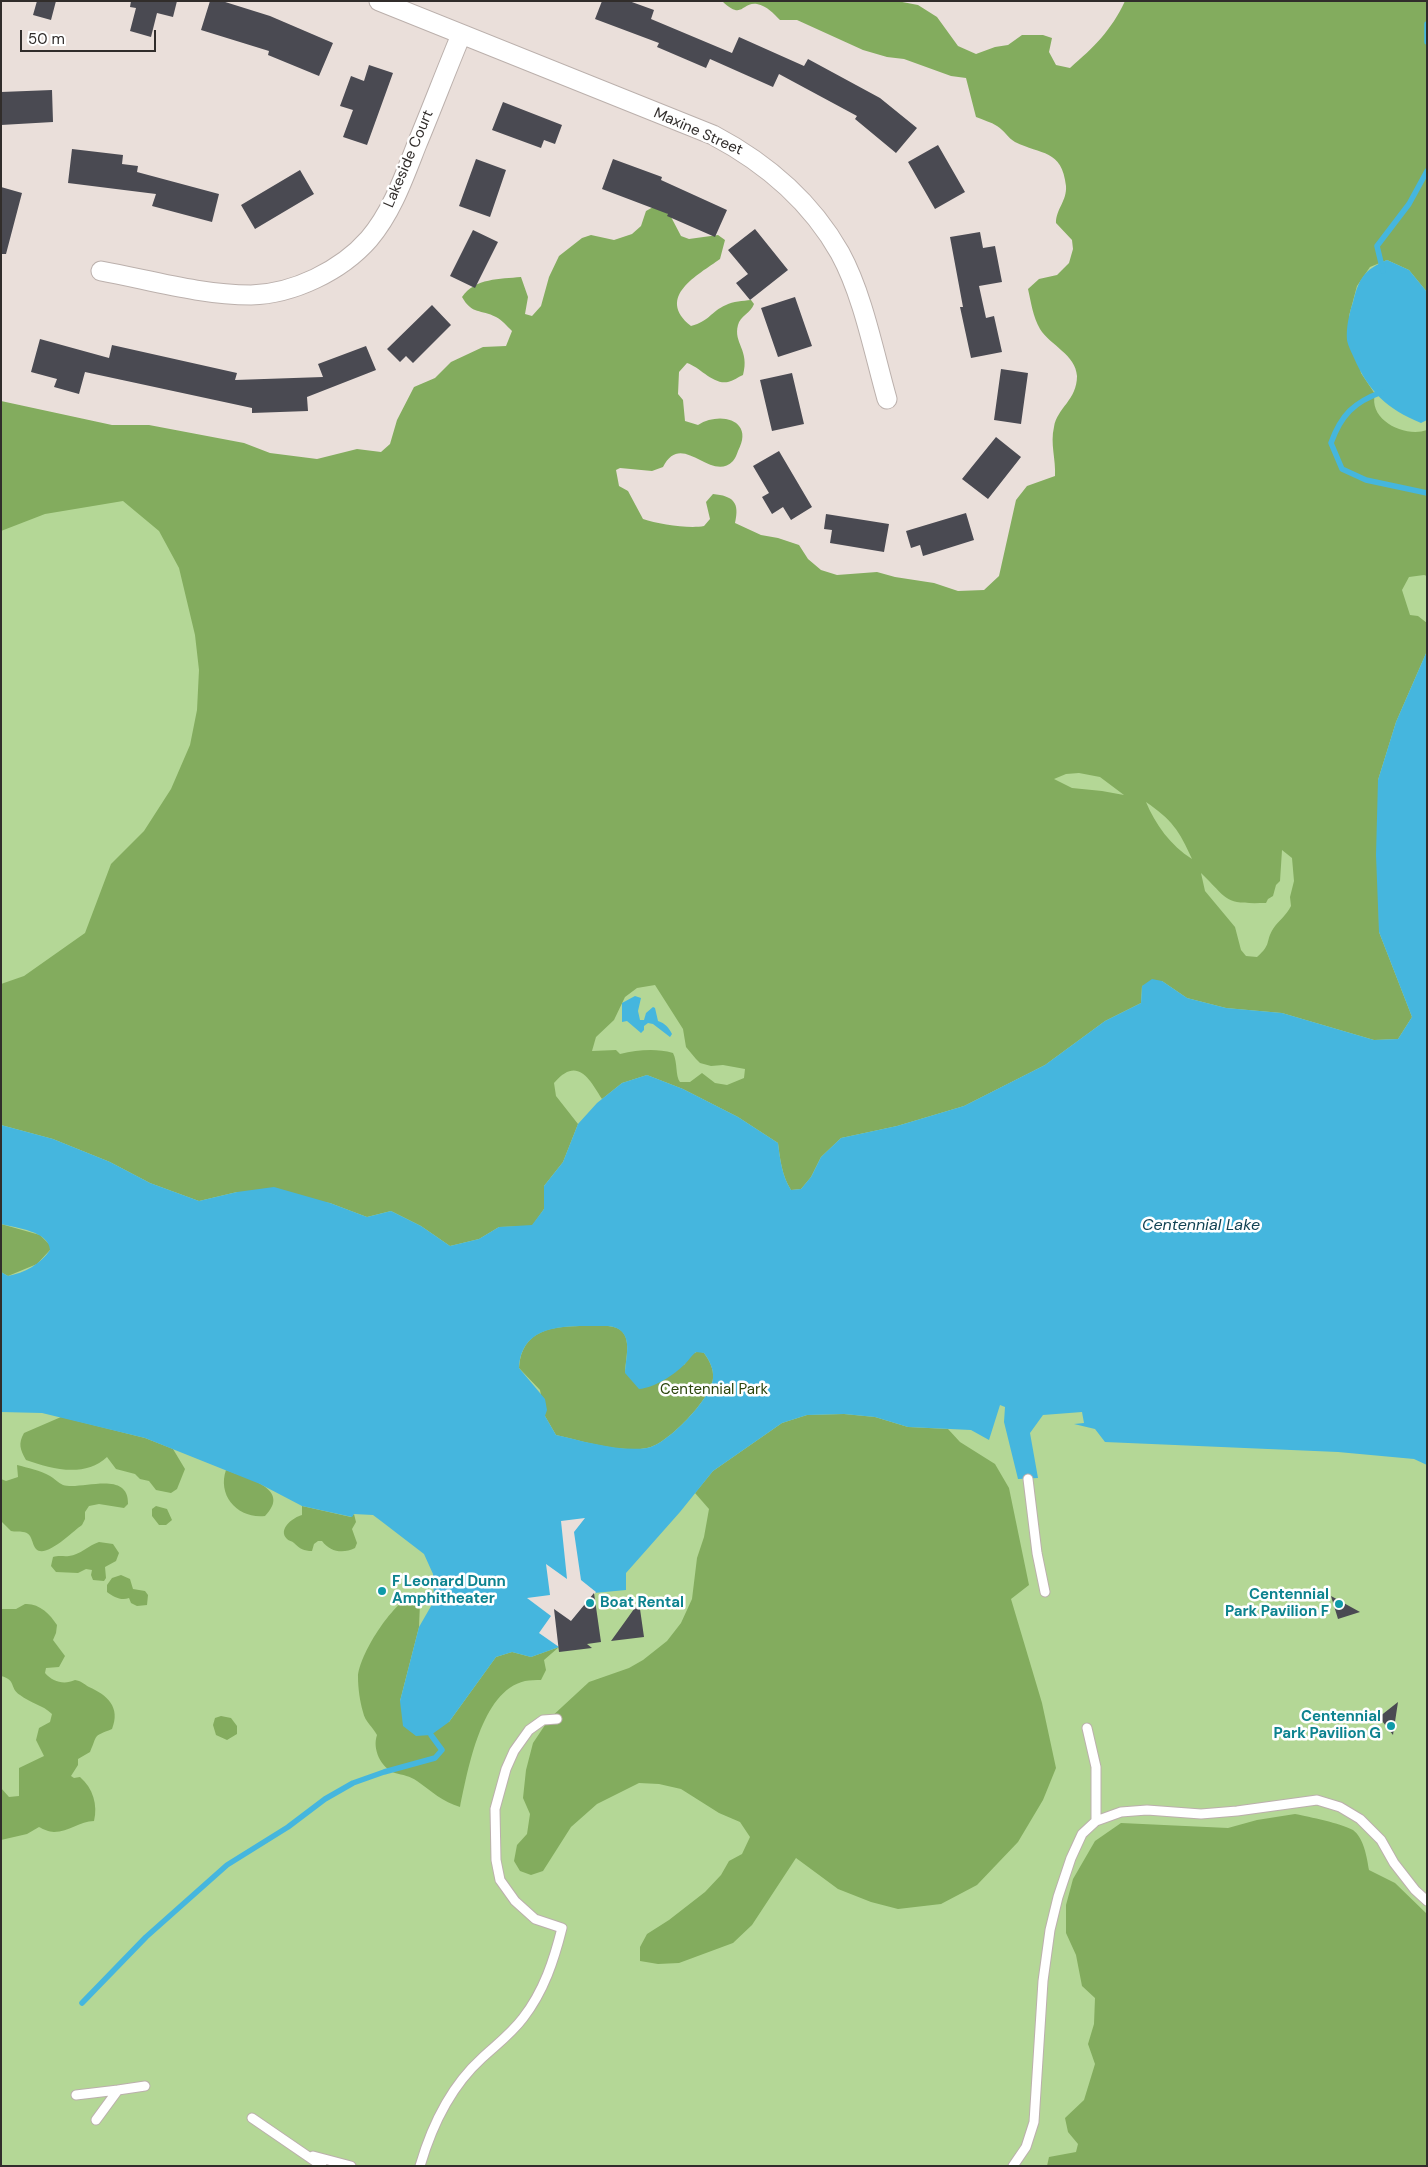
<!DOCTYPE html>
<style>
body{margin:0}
#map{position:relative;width:1428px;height:2167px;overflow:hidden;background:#eadfda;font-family:"DM Sans",sans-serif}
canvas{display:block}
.frame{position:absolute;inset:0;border:2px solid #312d2b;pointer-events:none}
.scale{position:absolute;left:20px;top:30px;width:136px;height:22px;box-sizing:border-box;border:2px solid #312d2b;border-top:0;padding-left:6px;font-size:15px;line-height:18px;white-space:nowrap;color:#312d2b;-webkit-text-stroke:4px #fff;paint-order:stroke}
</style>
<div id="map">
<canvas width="1428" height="2167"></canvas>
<div class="frame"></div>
<div class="scale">50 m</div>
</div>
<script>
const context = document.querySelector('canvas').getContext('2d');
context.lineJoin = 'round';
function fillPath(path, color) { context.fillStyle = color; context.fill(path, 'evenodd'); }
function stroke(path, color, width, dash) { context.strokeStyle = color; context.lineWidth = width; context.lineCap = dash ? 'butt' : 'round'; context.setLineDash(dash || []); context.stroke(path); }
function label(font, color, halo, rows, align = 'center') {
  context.font = font + ' "DM Sans",sans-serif'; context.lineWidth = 5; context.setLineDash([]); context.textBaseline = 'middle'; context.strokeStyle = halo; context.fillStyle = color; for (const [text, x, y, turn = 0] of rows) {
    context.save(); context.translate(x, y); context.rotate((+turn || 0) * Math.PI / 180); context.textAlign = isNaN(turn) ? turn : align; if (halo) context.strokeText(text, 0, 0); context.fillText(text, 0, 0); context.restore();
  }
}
const green = new Path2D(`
 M1427,1v2165h-1426v-1738l1006,186z`);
const forest = new Path2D(`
 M722,1h175l21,4 19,12 21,29 18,8 19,-7 13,-2 14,-10h21l9,3 -3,14 7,13 14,3c24,-21 41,-37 55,-67h302v291l-18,-22 -22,-10 -17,7 -13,19 -8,30 12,57 14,21c-7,26 30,44 52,36v146l-3,-1 -15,2 -7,13 8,25 8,1 9,7v28l-31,71 -18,58 1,152 33,85 -14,22 -24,1 -92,-27 -56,-5 -39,-10 -25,-17 -20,5 -1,17 -36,18 -60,44 -81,41 -67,20 -56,12 -20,19 -10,20 -10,12 -10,1c-9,-14 -11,-31 -13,-47l-40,-26 -55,-28 -36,-14 -25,8 -20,16c-13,-21 -25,-43 -48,-16l2,13 22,28 -15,38 -19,24v23l-12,17 -33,1 -20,12 -29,7 -29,-20 -30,-15 -24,6 -37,-14 -93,-11 -38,9 -49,-18 -40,-21 -57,-23 -52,-14v-141l23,-8 61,-43 26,-69 33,-33 27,-42 19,-44 7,-35 2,-40 -4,-35 -16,-67 -20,-37 -36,-30 -78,13 -44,17v-130l111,24h37l95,18 26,10 47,6 40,-10 24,3 9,-8 7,-24 17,-33 21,-9 16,-16 32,-15 23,-1 6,-15c-5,-5 -10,-11 -16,-14 -15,-8 -24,-2 -34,-20 13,-19 38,-18 59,-20l7,20 -3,17 7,2 9,-10 8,-29 10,-21 23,-18 9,-3 23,5 18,-6 9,-8 5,-15 9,-5 15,9 11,21 8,3 29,-4 7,5 -5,19c-22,16 -65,38 -29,67 19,-5 19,-14 35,-21 7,-4 17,-4 25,-5l3,4c-3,9 -14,12 -16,21 -5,18 12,25 5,50 -5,2 -10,6 -15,7 -15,3 -28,-15 -41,-19l-8,9 -1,22 5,6 2,21 13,4c22,-14 57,-5 40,26 -1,3 -3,8 -5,10 -22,23 -51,-32 -70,6l-11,4 -32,-3 -4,2 3,16 9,5 15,28c15,5 46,10 61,7l6,-7 -4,-17 7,-8c20,2 27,8 22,29l26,12 17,3 21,7 9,14 13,11 16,5 40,-3 18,5 39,6 24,8 26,-1 15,-14 17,-76 11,-14 28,-10c1,-17 -5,-32 -1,-49 3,-19 23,-27 23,-51 -1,-21 -27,-31 -37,-47 -7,-12 -9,-27 -12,-40l11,-10 18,-4 12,-12 4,-14 -1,-9 -16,-17c0,-14 11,-22 10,-37 -4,-37 -25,-31 -51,-44 -7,-4 -11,-12 -18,-16 -6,-4 -14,-6 -21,-9l-10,-39 -15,-2 -47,-17 -17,-2 -24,-7 -66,-30h-17c-6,-6 -13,-14 -23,-16 -16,-2 -14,17 -35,-3zM1079,773l21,4 24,18 -22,-4 -30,-3 -18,-9 12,-5zM1146,802c26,18 33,28 46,57 -21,-13 -37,-35 -46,-57zM1282,850l10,8 2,23 -4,16 1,9c-5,10 -12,14 -18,23 -8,13 -1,15 -16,28l-11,-1 -5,-6 -6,-23 -30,-36 -4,-18c29,28 22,31 65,30l2,-4 5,-3 3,-11 4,-4zM655,985l28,44 3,18 10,12 4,4 11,3 12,-1 22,4 -1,9 -17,7 -12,-2 -13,-10 -12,9h-10c-5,-6 -2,-19 -7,-29 -18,-5 -35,-3 -53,1l-4,-4 -24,1 4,-14 18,-17 11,-23 12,-9z
 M1,1224l39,11 10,10v5l-13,14 -29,12 -7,-4z
 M608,1326c27,2 18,28 17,47l59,-8 8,-11 7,-3 5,2c5,7 10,16 9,25 -1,20 -46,67 -66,70 -27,5 -65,-7 -91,-13l-11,-19 -5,-26 -21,-22c3,-49 53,-41 89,-42z
 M844,1414l31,3 33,10 40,2 12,13 35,22 14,24 20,97 -18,14 31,104 14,65 -13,32 -25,42 -41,43 -36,19 -43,5 -27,-7 -33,-13 -42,-31 -44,67 -19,18 -54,20 -21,1 -18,-3v-14l7,-13 22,-14 36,-28 16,-17 8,-14 13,-7 8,-17 -10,-15 -21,-9 -38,-24 -22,-5 -20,-1 -42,21 -26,23 -28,44 -12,4 -11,-4 -6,-10 3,-16 10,-11 3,-20 -7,-16 3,-28 7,-27 16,-24 40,-37 40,-14 14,-8 24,-19 14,-18 11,-24 5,-41 7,-21 5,-28 -14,-16 18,-22 69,-48 25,-8z
 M61,1417l84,21 28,11 12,20 -8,20 -6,4 -15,-3 -7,-9 -9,-2 -5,-5 -19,-5 -9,-12c-22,21 -56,12 -81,3 -6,-11 -8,-16 -2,-27z
 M17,1465c11,3 23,5 33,11 4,2 8,7 13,9 17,6 66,-16 65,19l-4,4 -25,-4 -10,2 -4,6v7l-3,6c-9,6 -36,34 -46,24 -5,-6 -3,-16 -13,-17 -4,-1 -8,0 -12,-1l-10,-10v-42l5,2 12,-4z
 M226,1470c19,8 67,18 39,46 -27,3 -48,-20 -39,-46z
 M156,1506l11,3 5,11 -6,5h-7l-7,-9v-7z
 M302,1506l49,11 3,-3 2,8 -4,7 5,14 -2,5c-12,6 -25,4 -33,-7h-4l-4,3 -2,7c-8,0 -12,-2 -18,-8 -2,-2 -5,-2 -7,-4 -10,-10 7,-22 15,-24z
 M99,1542l14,2 6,9 -3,8 -11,6 1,11 -2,3 -11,-1 -2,-5 1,-5 -6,-1 -8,4 -22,-1 -5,-6 2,-9c7,-2 11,0 16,-1 11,-1 20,-11 30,-14z
 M121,1575l9,4 3,10 12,2 3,4 -1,10 -10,1 -6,-3 -2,-5c-8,3 -15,-1 -22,-6v-7l5,-7z
 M413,1595l7,8 -1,24 -19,74 49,21 47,-65 16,-5 19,5 28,-10 -15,13 2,10 -5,10c-5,0 -11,0 -16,1 -44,10 -57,89 -65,126 -17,-5 -29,-16 -43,-26 -7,-5 -14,-6 -22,-8 -14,-5 -23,-24 -18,-38 -4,-8 -12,-13 -14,-23 -3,-10 -5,-24 -5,-35 1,-22 34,-74 55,-82z
 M25,1604c14,-1 25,10 32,21l-1,8 -3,7 12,16 -6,11 -13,1 -1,5c8,9 19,12 30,7 6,1 9,4 14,7 18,8 32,20 23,42 -20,8 -14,5 -22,23l-12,7v6l-7,11 3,2 6,-1c13,11 18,28 14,44 -14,0 -25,11 -40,11 -5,0 -11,-3 -15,-5l-12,7 -26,6v-52l8,9 10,-1v-28l25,-12 -8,-16 3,-12 11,-6 2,-8c-9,-9 -22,-11 -32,-19 -11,-7 -3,-15 -19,-19v-67h15z
 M221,1716l10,2 6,8v8l-10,6 -11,-5 -3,-10 2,-7z
 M1295,1814c15,3 45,9 58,16 11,8 14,28 16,40l26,13 32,31v252h-380l2,-9 27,-5 2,-8 -10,-12 -3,-14 19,-18 11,-36 -7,-20 6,-20 1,-26 -13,-12 -6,-31 -10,-22v-28l7,-26 22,-38 26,-18 107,5 29,-8z`);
const water = new Path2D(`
 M1387,260l22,10 18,22v128l-6,3c-34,-14 -52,-31 -67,-65 -2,-5 -6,-12 -7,-18 -1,-12 2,-26 6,-38 6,-24 11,-32 34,-42z
 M1427,651v814l-13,-6 -76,-7 -233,-10 -10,-13 -21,-5 10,-1 -2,-11 -39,3 -13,18 8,45 -20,1 -14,-57 1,-15 -5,-2 -11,35 -18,-10 -63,-3 -33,-10 -31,-3 -37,1 -25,8 -69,48 -33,41 -54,61v17l-32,3 -26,32 -9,22 -28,10 -19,-5 -16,5 -47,65 -18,13 -15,1 -13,-10 -3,-25 19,-74 15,-26 -1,-27 -9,-20 -43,-33 -8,-6 -19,-1 -2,3 -50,-11 -42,-22 -115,-46 -103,-25 -41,-1v-140l7,4c16,-3 33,-12 42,-26 -1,-19 -34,-22 -49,-26v-99l52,14 57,23 40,21 49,18 38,-9 37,-5 56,16 37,14 24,-6 30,15 29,20 29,-7 20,-12 33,-2 12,-16v-23l19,-24 15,-38 19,-21 25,-20 25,-8 36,14 55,28 40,26c2,16 4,33 13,47l10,-1 10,-12 10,-20 20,-19 56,-12 67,-20 81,-41 60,-44 36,-18 1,-17 10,-7 10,2 25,17 39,10 56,5 92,27 24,-1 14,-22 -33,-85 -3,-77 2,-75 18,-58zM608,1326c27,3 18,28 17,47l14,16c15,-1 35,-14 46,-25 4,-4 6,-8 11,-12l8,1c5,7 10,16 9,25 -1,20 -46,67 -66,70 -27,4 -64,-7 -91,-13l-11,-19 2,-6 -2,-11 -26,-31c3,-48 53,-41 89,-42z
 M635,996l6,2 -3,13 2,9h4l2,-7 7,-6 2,1 3,13c7,2 11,7 14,13l-2,3 -17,-13 -5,-1 -4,3v4l-3,3 -14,-12 -5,1v-19z`);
const pier = new Path2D(`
 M585,1518l-11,14 7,48 15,12 -28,33 -9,22 -20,-14 12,-17 -24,-18 23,-3 -4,-31 21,15 -6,-58z`);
const stream = new Path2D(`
 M1427,24v18
 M1383,271l-6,-25 32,-42 18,-33
 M1382,392c-28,10 -41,23 -51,51l11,26 24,11 61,13
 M82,2003l64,-66 81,-72 61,-38 37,-28 28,-16 31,-11 51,-14 7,-8 -11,-15`);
const building = new Path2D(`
 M37,1h19l-5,19 -18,-5z
 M131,1h46l-4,16 -16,-4 -6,24 -21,-6 6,-23 -6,-1z
 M210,1h12l48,15 63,27 -14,33 -51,-21 1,-4 -68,-21z
 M602,1h27l25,9 -3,9 81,34 7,-16 65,29 4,-7 72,39 37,30 -21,25 -41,-34 2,-3 -78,-42 -6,13 -63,-28 -4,9 -49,-21 2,-4 -64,-24z
 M369,65l24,8 -26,72 -24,-8 10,-27 -13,-4 11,-30 13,5z
 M52,90l1,32 -52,3v-33z
 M503,102l59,23 -7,19 -11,-4 -3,8 -49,-18z
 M938,145l27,47 -30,17 -27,-47z
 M72,149l51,6 -1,9 16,2 -1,6 82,22 -7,28 -60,-16 4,-12 -88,-11z
 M476,159l30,11 -16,47 -31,-11z
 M613,159l49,18 -1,3 66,30 -12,27 -48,-21 1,-2 -66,-25z
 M300,170l14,24 -59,35 -14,-24z
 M1,187l21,6 -16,61h-5z
 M755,229l33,41 -38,30 -14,-17 12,-9 -20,-24z
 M473,230l25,12 -23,46 -25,-12z
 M980,232l3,16 12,-2 7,36 -23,4 7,32 8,-2 8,36 -31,6 -11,-51h3l-13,-70z
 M795,297l17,49 -34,11 -17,-49z
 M432,305l19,20 -38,38 -7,-7 -6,6 -13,-13z
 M40,339l69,19 3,-13 125,28 -2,7 88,-3 -5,-13 48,-18 10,24 -69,27 1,14 -56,2v-5l-167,-36 -6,22 -25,-7 3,-8 -26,-7z
 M1001,369l27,4 -7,51 -27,-4z
 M792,373l12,51 -32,7 -12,-51z
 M996,437l25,20 -33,42 -26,-20z
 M779,451l33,56 -21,13 -8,-13 -11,7 -10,-17 7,-4 -16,-27z
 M966,513l8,27 -51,16 -3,-11 -9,3 -5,-17z
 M826,514l63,10 -5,28 -54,-9 2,-13 -8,-1z
 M594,1593l7,49 -14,2 5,4 -33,4 -5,-43 17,12z
 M1331,1596l29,16 -22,7z
 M639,1602l5,35 -33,4 13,-18z
 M1398,1702l-5,33 -14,-18z`);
const lane = new Path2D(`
 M1028,1479l9,74 8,39
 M1087,1728l9,39v54
 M118,2090l27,-4
 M76,2095l42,-5 -22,30
 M252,2118l70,48
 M313,2156l38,10
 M420,2166c12,-41 30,-79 62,-108 14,-13 29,-24 41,-40 21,-27 31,-58 39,-90l-27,-9 -20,-18 -15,-21 -4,-20 -1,-51 11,-40 8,-18 15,-21 14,-10 14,-1
 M1013,2166l13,-19 8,-25 9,-141 7,-51 8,-33 13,-39 11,-24 14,-13 25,-9 26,-2 54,4 36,-3 80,-11 23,7 20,12 21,21 13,23 21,27 12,11`);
const street = new Path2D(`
 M379,1l334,134c53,28 97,65 127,118 23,42 34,100 47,146
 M101,271c49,9 100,24 150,24 42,-1 90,-24 118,-56 23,-27 35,-62 48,-95 15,-36 29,-73 44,-109`);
const markers = [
 [382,1591,5,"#0f9aa8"],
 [590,1603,5,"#0f9aa8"],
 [1339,1604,5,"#0f9aa8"],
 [1391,1726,5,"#0f9aa8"]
];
const streetNames = [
 ["Maxine Street",698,132,24],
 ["Lakeside Court",409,159,-67]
];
const parkNames = [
 ["Centennial Park",714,1390]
];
const cultureNames = [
 ["F Leonard Dunn",392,1582],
 ["Amphitheater",392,1599],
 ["Centennial",1329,1595,"right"],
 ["Park Pavilion F",1329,1612,"right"],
 ["Boat Rental",600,1603],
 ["Centennial",1381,1717,"right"],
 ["Park Pavilion G",1381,1734,"right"]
];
const waterNames = [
 ["Centennial Lake",1201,1226]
];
fillPath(green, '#b4d796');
fillPath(forest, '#83ac5e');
fillPath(water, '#45b6de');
fillPath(pier, '#eadfda');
stroke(stream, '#45b6de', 5.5);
fillPath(building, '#4a4a52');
stroke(lane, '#bbb0ac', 11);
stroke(street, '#bbb0ac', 21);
stroke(lane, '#fff', 9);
stroke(street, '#fff', 19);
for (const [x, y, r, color] of markers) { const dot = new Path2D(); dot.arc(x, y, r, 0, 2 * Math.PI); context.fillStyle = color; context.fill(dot); stroke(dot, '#fff', 2); }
label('15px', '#312d2b', '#fff', streetNames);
label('15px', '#2b450c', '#fff', parkNames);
label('bold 15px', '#0d838f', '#fff', cultureNames, 'left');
label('italic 16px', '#124354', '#fff', waterNames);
</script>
